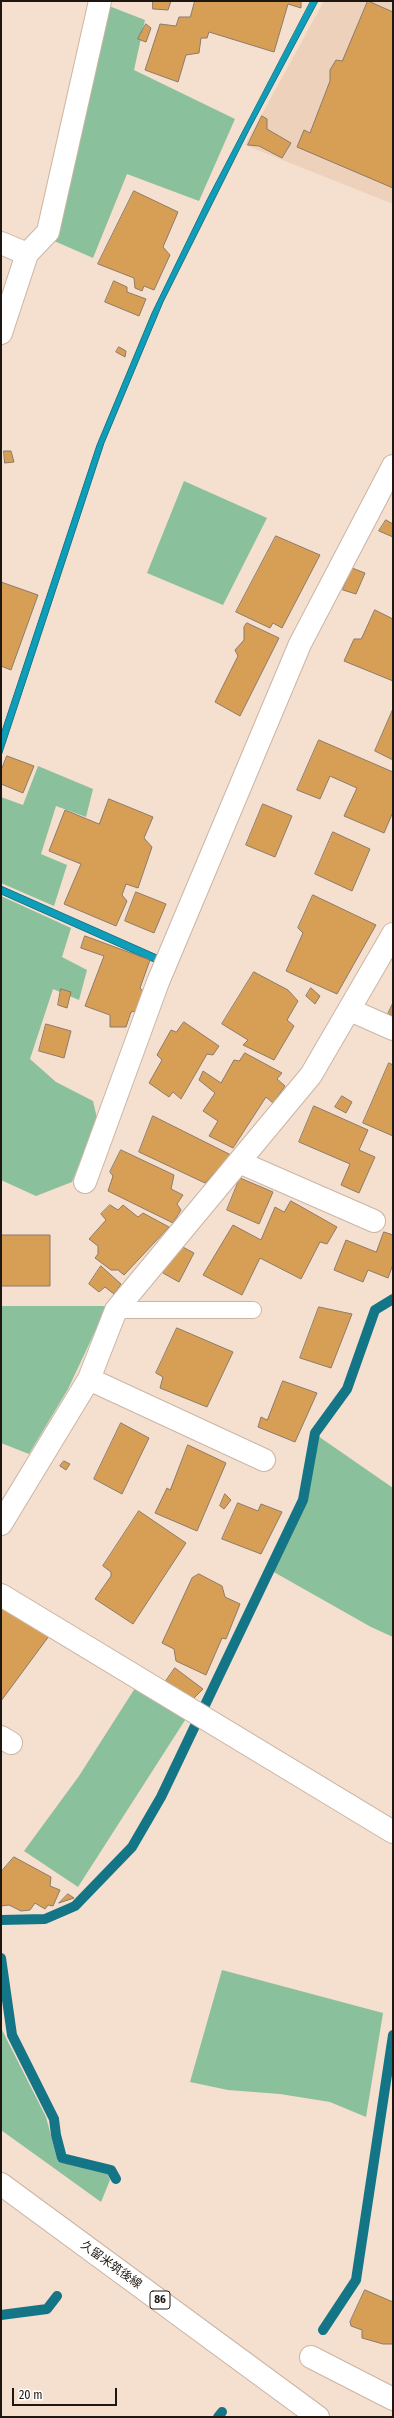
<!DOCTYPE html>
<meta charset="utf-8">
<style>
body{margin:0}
#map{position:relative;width:394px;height:2418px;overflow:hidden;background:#f5dfce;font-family:"Fira Sans Condensed",sans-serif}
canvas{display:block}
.frame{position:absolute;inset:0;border:2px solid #1e1610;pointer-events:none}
.scale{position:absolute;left:12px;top:2388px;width:105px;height:18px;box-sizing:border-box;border:2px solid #1e1610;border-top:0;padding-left:5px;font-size:12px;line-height:14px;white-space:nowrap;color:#1e1610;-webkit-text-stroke:3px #fff;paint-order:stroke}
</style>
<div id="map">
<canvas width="394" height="2418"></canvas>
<div class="frame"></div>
<div class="scale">20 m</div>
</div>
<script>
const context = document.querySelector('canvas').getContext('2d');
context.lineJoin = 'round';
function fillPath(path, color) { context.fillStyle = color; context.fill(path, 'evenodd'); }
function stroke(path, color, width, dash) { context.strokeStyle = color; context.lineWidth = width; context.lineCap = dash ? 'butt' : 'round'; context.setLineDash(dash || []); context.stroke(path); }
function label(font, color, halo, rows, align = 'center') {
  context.font = font + ' "Fira Sans Condensed","Noto Sans JP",sans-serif'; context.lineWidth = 3.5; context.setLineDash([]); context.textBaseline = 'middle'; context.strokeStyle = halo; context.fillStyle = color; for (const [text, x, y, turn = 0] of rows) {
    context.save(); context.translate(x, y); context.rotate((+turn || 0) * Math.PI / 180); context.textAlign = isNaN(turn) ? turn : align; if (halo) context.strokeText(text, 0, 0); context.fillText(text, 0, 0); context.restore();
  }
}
const built = new Path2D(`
 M324,1h69v203l-148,-59z`);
const green = new Path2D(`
 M109,6l36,14 -11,50 101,49 -36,82 -72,-27 -34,84 -41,-18z
 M184,481l83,37 -44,87 -76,-32z
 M38,766l55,23 -7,28 -30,-11 -15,48 26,11 -13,41 -53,-23v-86l22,8z
 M1,896l70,32 -9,29 25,13 -8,30 -26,-11 -23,70 26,23 37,19 4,17 -25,64 -36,14 -35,-16z
 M1,1306h106l-39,83 -39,65 -28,-11z
 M318,1436l75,52v149l-22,-10 -99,-56 32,-68z
 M137,1685l50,32 -109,170 -54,-36 55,-75z
 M222,1970l161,43 -17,104 -36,-15 -50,-8 -52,-4 -38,-8z
 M1,2028l45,89 12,45 49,11 3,7 -9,22 -100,-72z`);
const water = new Path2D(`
 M311,1h7l-69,129 -86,172 -59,141 -103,313v-22l96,-289 55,-132 55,-113z
 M1,886l156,69 -3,7 -153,-68z`);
const stream = new Path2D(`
 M1,1920l44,-1 30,-13 57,-59 29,-50 142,-297 12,-67 32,-44 28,-79 18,-11
 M1,1958l11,77 42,84 2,16 6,23 49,12 5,9
 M1,2315l46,-6 10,-13
 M323,2330l33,-50 37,-245
 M218,2417l4,-5`);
const building = new Path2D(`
 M153,1h18l-3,9 -15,-1z
 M195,1h106v7l-13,-4 -14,48 -65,-20 -2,6h-6l-2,15 -13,2 -8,27 -33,-12 15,-46 16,2 3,-9h11z
 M368,1l25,11v176l-96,-41 7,-17 6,3 20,-52v-11l6,-10 6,1z
 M146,24l5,4 -5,14 -8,-3z
 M262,116l5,3v10l24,14 -9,15 -23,-12 -11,-1z
 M134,191l44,21 -15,35 7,8 -16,35 -10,-4 -2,5 -7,-3 -1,-10 -36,-14z
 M114,281l13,6v5l19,7 -7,17 -34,-14z
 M119,347l7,4 -1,6 -9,-5z
 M4,451h7l3,11 -9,1z
 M386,520l7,4v13l-14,-6z
 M276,536l44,19 -38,73 -9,-5 -3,5 -34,-16z
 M352,568l13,5 -9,21 -13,-4z
 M1,582l37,13 -27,75 -10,-4z
 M375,610l18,9v62l-49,-20 10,-22h7z
 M247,623l32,15 -39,78 -25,-14 23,-46 -3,-6 9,-10v-13z
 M393,709v51l-18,-9z
 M319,740l74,32v40l-9,21 -40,-17 13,-28 -27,-12 -10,23 -23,-9z
 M7,756l27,10 -11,27 -22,-9v-13z
 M109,799l44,18 -9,21 8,9 -14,41 -12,-4 -4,11 5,6 -11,25 -52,-22 17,-40 -32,-13 16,-41 34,14z
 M263,804l29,12 -17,41 -29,-12z
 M333,832l37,17 -18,42 -37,-17z
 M136,892l30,12 -12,29 -29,-12z
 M313,895l63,30 -39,69 -51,-23 17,-38 -5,-5z
 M85,936l65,24 -10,28 3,3 -6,20 -6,1 -5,15h-16v-12l-25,-9 19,-50 -23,-8z
 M254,972l34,18 10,11 -11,19 7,6 -20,34 -31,-15 5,-5 -26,-16z
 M311,988l9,8 -5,8 -9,-8z
 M61,989l10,3 -4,16 -9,-3z
 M393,1003v13l-5,-2z
 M184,1022l35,24 -6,9 -6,-1 -26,45 -8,-7 -4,5 -20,-14 13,-23 -5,-5 14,-25 5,2z
 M46,1024l25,7 -7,27 -25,-7z
 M245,1053l37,20 -5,6 8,7 -12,17 -7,-6 -33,51 -24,-12 9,-15 -15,-10 12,-18 -16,-13 4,-9 18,12 13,-23 5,1z
 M389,1063l4,2v71l-30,-13z
 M342,1096l10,6 -6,11 -11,-6z
 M314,1106l54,24 -9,20 16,7 -16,36 -18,-8 9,-21 -51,-22z
 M153,1116l78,39 -26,28 -66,-31z
 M121,1150l53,25 -3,14 12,6 -6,9 4,6 -8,13 -65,-32 5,-15 -3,-4z
 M240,1178l33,14 -14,32 -32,-14z
 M291,1201l46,26 -10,17 -7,-2 -19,37 -41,-21 -18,37 -39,-20 30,-50 28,15 14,-33 9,5z
 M110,1205l8,5 5,-5 15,12 5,-4 26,14 -45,48 -6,-5h-7l-16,-12 3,-4v-8l-9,-7 17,-19 -5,-6z
 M384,1232l9,3v29l-5,14 -20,-8 -5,12 -29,-12 12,-30 30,12z
 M1,1235h49v51h-49z
 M179,1245l15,8 -15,29 -16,-9z
 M101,1266l20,18 -7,10 -9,-7 -6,5 -10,-8z
 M319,1307l33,7 -21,54 -31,-10z
 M177,1328l56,24 -26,55 -47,-19 3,-11 -7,-4z
 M283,1381l34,12 -22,49 -37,-15 3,-10 6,3z
 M121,1423l28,15 -27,56 -28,-15z
 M188,1445l38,18 -29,68 -42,-18 12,-25 3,2z
 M64,1461l6,3 -4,6 -6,-4z
 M225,1494l6,6 -7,9 -4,-3z
 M238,1503l20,8 3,-7 21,8 -21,42 -39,-15z
 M139,1511l47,32 -53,81 -38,-25 16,-23v-4l-8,-6z
 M199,1574l23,12 3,11 15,7 -14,35 -4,-1 -16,37 -30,-14 -2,-12 -12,-6 30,-65z
 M1,1607l48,29 -48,65z
 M175,1668l28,21 -10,10 -27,-18z
 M14,1857l37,20 -1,9 10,4 -7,16 -5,-1 -3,4 -10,-6 -5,7 -9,1 -12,-6 -8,1v-34z
 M68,1894l6,4 -15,5z
 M365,2290l28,12v42h-10l-21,-6v-8l-11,-4 -1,-4z`);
const service = new Path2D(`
 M116,1310h137`);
const minor = new Path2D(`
 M1,243l26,11 -26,79
 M27,254l21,-22 52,-231
 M350,1010l43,19
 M239,1162l135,59
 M85,1182l73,-200 142,-338 93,-178
 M89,1379l175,81
 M1,1524l88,-145 27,-69 195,-235 82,-141
 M1,1595l392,237
 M1,1737l10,6
 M311,2357l82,42`);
const primary = new Path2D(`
 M1,2184l317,233`);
const shields = [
 [160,2300,20]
];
const shieldNames = [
 ["86",160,2300]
];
const streetNames = [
 ["久留米筑後線",111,2265,36]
];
fillPath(built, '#edd1bb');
fillPath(green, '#8ac09b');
fillPath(water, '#0f9eb9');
stroke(water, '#147586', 1);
stroke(stream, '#147586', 10);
fillPath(building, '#d79e56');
stroke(building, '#8c7b69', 1);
stroke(service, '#cbb5a5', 18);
stroke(minor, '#cbb5a5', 24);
stroke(primary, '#cbb5a5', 24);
stroke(service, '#fff', 16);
stroke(minor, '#fff', 22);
stroke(primary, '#fff', 22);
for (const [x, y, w] of shields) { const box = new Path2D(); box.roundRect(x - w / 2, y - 9, w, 18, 3); context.fillStyle = '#fff'; context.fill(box); stroke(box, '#1e1610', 1); }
label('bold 11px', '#1e1610', null, shieldNames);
label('12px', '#1e1610', '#fff', streetNames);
</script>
